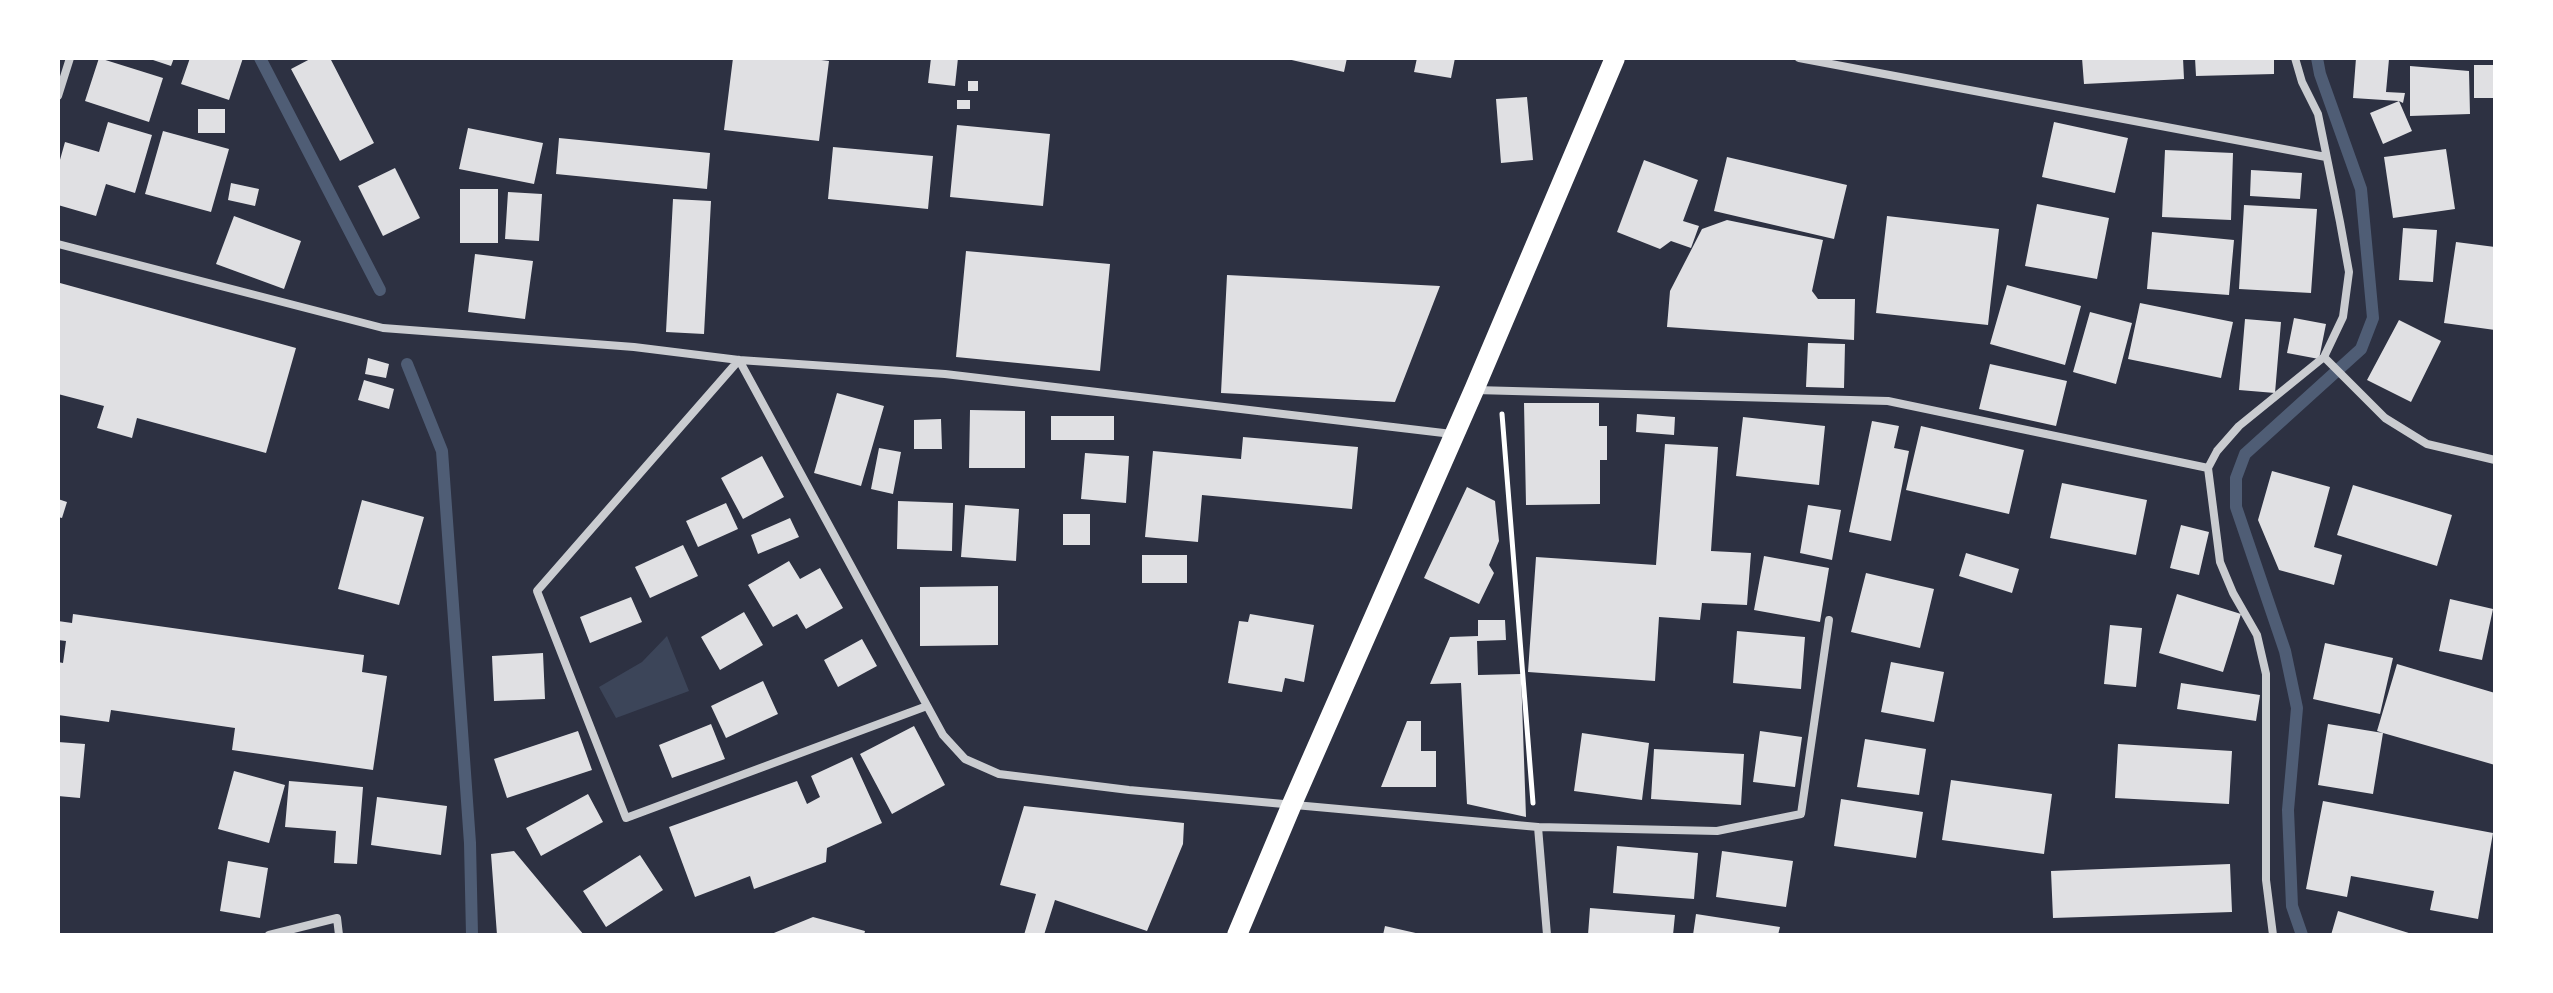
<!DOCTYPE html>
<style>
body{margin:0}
#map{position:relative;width:2553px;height:993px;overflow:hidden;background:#2d3142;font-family:"Sofia Sans Condensed",sans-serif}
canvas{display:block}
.frame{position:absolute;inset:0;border:60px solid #fff;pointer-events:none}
</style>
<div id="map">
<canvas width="2553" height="993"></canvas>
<div class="frame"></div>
</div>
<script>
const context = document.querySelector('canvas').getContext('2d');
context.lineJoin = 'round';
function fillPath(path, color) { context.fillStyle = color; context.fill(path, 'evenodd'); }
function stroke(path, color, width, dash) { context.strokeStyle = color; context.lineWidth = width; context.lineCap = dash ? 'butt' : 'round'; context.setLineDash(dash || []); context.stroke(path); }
const green = new Path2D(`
 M667,636l22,55 -73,27 -17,-31 43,-25z`);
const stream = new Path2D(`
 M260,58l120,232
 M407,364l35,87 28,392 2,92
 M2302,935l-10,-29 -4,-96 9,-102 -12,-57 -49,-144v-29l9,-24 116,-105 12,-31 -12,-129 -41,-115 -3,-16`);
const building = new Path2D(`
 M99,58l64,20 -14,44 -64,-21z
 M147,58h27l-3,8z
 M190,58h53l-14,42 -48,-16z
 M312,58h18l44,85 -34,18 -49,-92z
 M733,58h73l23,3 -10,80 -95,-11z
 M931,58h27l-3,28 -27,-3z
 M1283,58h64l-3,14z
 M1417,58h38l-4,20 -37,-6z
 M2082,58h101l1,21 -100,5z
 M2195,58h79v16l-78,2z
 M2356,58l33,1 -3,33 19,1 -2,10 -4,-2 13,30 -29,13 -13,-31 29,-12 -46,-3z
 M2474,65h21v33h-21z
 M2410,66l59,5 1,43 -60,2z
 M968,81h10v10h-10z
 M1527,97l6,63 -32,3 -5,-64z
 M957,100h13v9h-13z
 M198,109h27v24h-27z
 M108,122l44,13 -17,58 -29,-9 -10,32 -38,-11v-38l7,-25 34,10z
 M2054,122l74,16 -13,55 -73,-16z
 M957,125l93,9 -7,72 -93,-9z
 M468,128l75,15 -9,41 -75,-15z
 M163,131l66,18 -18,63 -66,-18z
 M559,138l151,15 -3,36 -151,-15z
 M833,147l100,9 -5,53 -100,-10z
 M2446,149l9,60 -62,9 -9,-61z
 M2165,150l68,3 -2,67 -69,-3z
 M1727,157l120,28 -13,54 -120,-28z
 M1644,160l54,20 -15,41 16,5 -8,22 -20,-7 -11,8 -43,-17z
 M395,168l25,50 -37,18 -25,-50z
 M2251,170l51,3 -2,26 -50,-3z
 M231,183l28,6 -4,17 -27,-6z
 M460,189h38v54h-38z
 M508,192l34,2 -3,47 -34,-2z
 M673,199l38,2 -7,133 -38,-2z
 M2037,204l72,14 -12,61 -72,-13z
 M2244,205l73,4 -6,84 -72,-4z
 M234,216l67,25 -17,48 -68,-25z
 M1887,216l112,13 -11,96 -112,-12z
 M1727,220l96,20 -11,51 6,8h37l-1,41 -187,-13 3,-36 32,-62z
 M2403,228l34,2 -4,52 -34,-2z
 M2152,232l82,8 -5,55 -82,-6z
 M2456,242l39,5v83l-51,-7z
 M966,251l144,13 -10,107 -144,-14z
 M475,254l58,7 -8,58 -57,-7z
 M1227,275l213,11 -45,116 -174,-9z
 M60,283l236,65 -30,105 -129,-35 -5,20 -35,-10 7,-22 -46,-12v-103z
 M2007,285l74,21 -16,59 -75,-21z
 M2140,303l93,19 -12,56 -93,-19z
 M2090,312l42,11 -16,61 -43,-12z
 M2294,318l32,6 -7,35 -32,-6z
 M2245,319l36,3 -6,71 -36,-3z
 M2399,320l42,21 -30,61 -44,-22z
 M1808,343l37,1 -1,44 -38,-1z
 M368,358l21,6 -3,14 -21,-4z
 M1990,364l77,17 -11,45 -77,-17z
 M364,380l30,9 -5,20 -31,-9z
 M837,393l47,13 -23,80 -47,-13z
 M1524,403h75v23h8v34h-7v44l-74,1z
 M970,410l55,1v57h-56z
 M1637,414l38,3 -1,18 -38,-3z
 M1051,416h63v24h-63z
 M1743,417l82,9 -6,59 -83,-9z
 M941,419l1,30h-28v-29z
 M1872,421l27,5 -5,22 15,3 -18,90 -42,-9z
 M1921,426l103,24 -15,64 -103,-24z
 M1243,437l115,10 -6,62 -150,-14 -4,47 -53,-5 8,-86 88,8z
 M1665,444l53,3 -7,104 40,2 -4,52 -45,-2 -2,17 -41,-3 -4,64 -127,-9 8,-115 120,8z
 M879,448l22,4 -8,42 -22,-5z
 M1085,453l44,3 -3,47 -45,-4z
 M762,456l22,41 -41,22 -22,-41z
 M2272,471l58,16 -16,60 28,8 -8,30 -55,-15 -21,-50z
 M2062,483l85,17 -11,55 -86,-17z
 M2353,485l99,30 -15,51 -100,-31z
 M1467,487l28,14 4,40 -10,24 5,8 -15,31 -55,-26z
 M58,499l9,3 -5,16 -4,-1z
 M362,500l62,17 -25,88 -61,-16z
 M898,501l55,2 -1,48 -55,-2z
 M726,503l12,26 -40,18 -12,-26z
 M965,505l54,4 -3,52 -55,-4z
 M1808,505l33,5 -9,50 -32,-7z
 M1063,514h27v31h-27z
 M790,518l9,19 -41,17 -7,-19z
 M2181,525l28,7 -10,43 -29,-7z
 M683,545l15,31 -48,22 -15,-31z
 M1966,553l53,16 -7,24 -53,-17z
 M1142,555h45v28h-45z
 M1764,556l65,12 -9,54 -66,-12z
 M789,561l11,18 20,-11 23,40 -37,21 -9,-15 -24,13 -25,-42z
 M1866,573l68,16 -14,59 -69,-16z
 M998,586v59l-78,1v-59z
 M2177,594l64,20 -18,58 -64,-19z
 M631,597l11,25 -52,21 -10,-26z
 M2450,599l43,10 -11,51 -43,-9z
 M744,612l19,33 -43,25 -19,-33z
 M73,614l291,41 -2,17 25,4 -14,94 -141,-20 3,-22 -124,-18 -2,12 -51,-7v-53l5,1 3,-22 -8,-1v-19l14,2z
 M1250,614l64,11 -10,57 -19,-4 -3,14 -54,-9 11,-62 9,1z
 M1478,620h27l1,20 -29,1 1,34 43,-1 5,143 -59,-13 -6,-121 -31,1 20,-47 28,-1z
 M2110,625l32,3 -6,59 -32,-3z
 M1737,631l68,6 -4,52 -68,-6z
 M862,639l15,27 -39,21 -14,-27z
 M2325,643l68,15 -13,56 -67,-15z
 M543,653l2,46 -51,2 -2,-45z
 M1891,662l53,10 -10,50 -53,-10z
 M2397,664l98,29v72l-112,-32 -10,61 -55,-9 10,-61 55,9 -6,-2z
 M763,681l15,33 -52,24 -15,-32z
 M2181,683l79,12 -4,26 -79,-12z
 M1407,721h14v30h15v36h-55z
 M711,724l14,35 -53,19 -13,-33z
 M914,726l31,59 -53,29 -32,-60z
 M578,731l14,39 -85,28 -13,-39z
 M1760,731l42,6 -7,50 -42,-5z
 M1582,733l67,10 -7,57 -68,-9z
 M1865,739l61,10 -7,46 -62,-8z
 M58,742l27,2 -5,54 -22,-2z
 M2118,744l114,7 -3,53 -114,-6z
 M1654,749l90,5 -3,51 -90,-6z
 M852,757l30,66 -55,25 -1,14 -72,27 -4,-13 -55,21 -26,-70 128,-46 10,23 13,-7 -9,-21z
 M234,771l51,14 -16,58 -51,-14z
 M1951,780l101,14 -8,60 -102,-14z
 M289,781l74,6 -6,77 -23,-1 2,-32 -51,-4z
 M588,794l15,28 -62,34 -15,-28z
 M377,797l70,9 -6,49 -70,-10z
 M1841,799l82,13 -7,46 -82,-12z
 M2323,801l170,32 -15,86 -48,-9 4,-19 -83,-15 -4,21 -41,-8z
 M1024,806l160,17 -1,21 -36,87 -92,-31 -11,35h-20l12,-41 -36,-9z
 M1617,846l81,7 -4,46 -81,-6z
 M514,851l70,84h-87l-6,-81z
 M1722,851l71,10 -7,46 -70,-10z
 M640,855l23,35 -57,37 -23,-36z
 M228,861l40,7 -8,50 -40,-7z
 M2230,864l2,48 -179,6 -2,-47z
 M1590,908l85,7 -2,20h-85z
 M2338,911l74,23v1h-81z
 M1696,914l84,13 -2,8h-85z
 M813,917l52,14 -1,4h-95z
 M1385,926l35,8v1h-37z`);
const path = new Path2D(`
 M1502,414l31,389`);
const minor = new Path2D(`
 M1799,58l527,99
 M58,96l12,-38
 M58,244l325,84 251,19 105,13 206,14 507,60
 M2324,357l61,61 42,26 68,16
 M1475,390l413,11 320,67
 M927,706l-301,112 -89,-227 202,-231 204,375 22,24 34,15 130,16 409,37 9,108
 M1538,827l179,4 84,-17 28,-194
 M269,935l68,-17 2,17
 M2273,935l-7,-55v-206l-9,-39 -24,-42 -13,-31 -12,-94 9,-17 22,-25 85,-69 19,-40 6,-45 -9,-50 -22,-108 -16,-32 -7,-24`);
const primary = new Path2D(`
 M1237,935l55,-131 182,-414 141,-332`);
fillPath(green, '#3c4559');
stroke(stream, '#4f5d75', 12);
fillPath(building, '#e0e0e3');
stroke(path, '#fff', 5);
stroke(minor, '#caccd0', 8);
stroke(primary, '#fff', 20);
</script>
